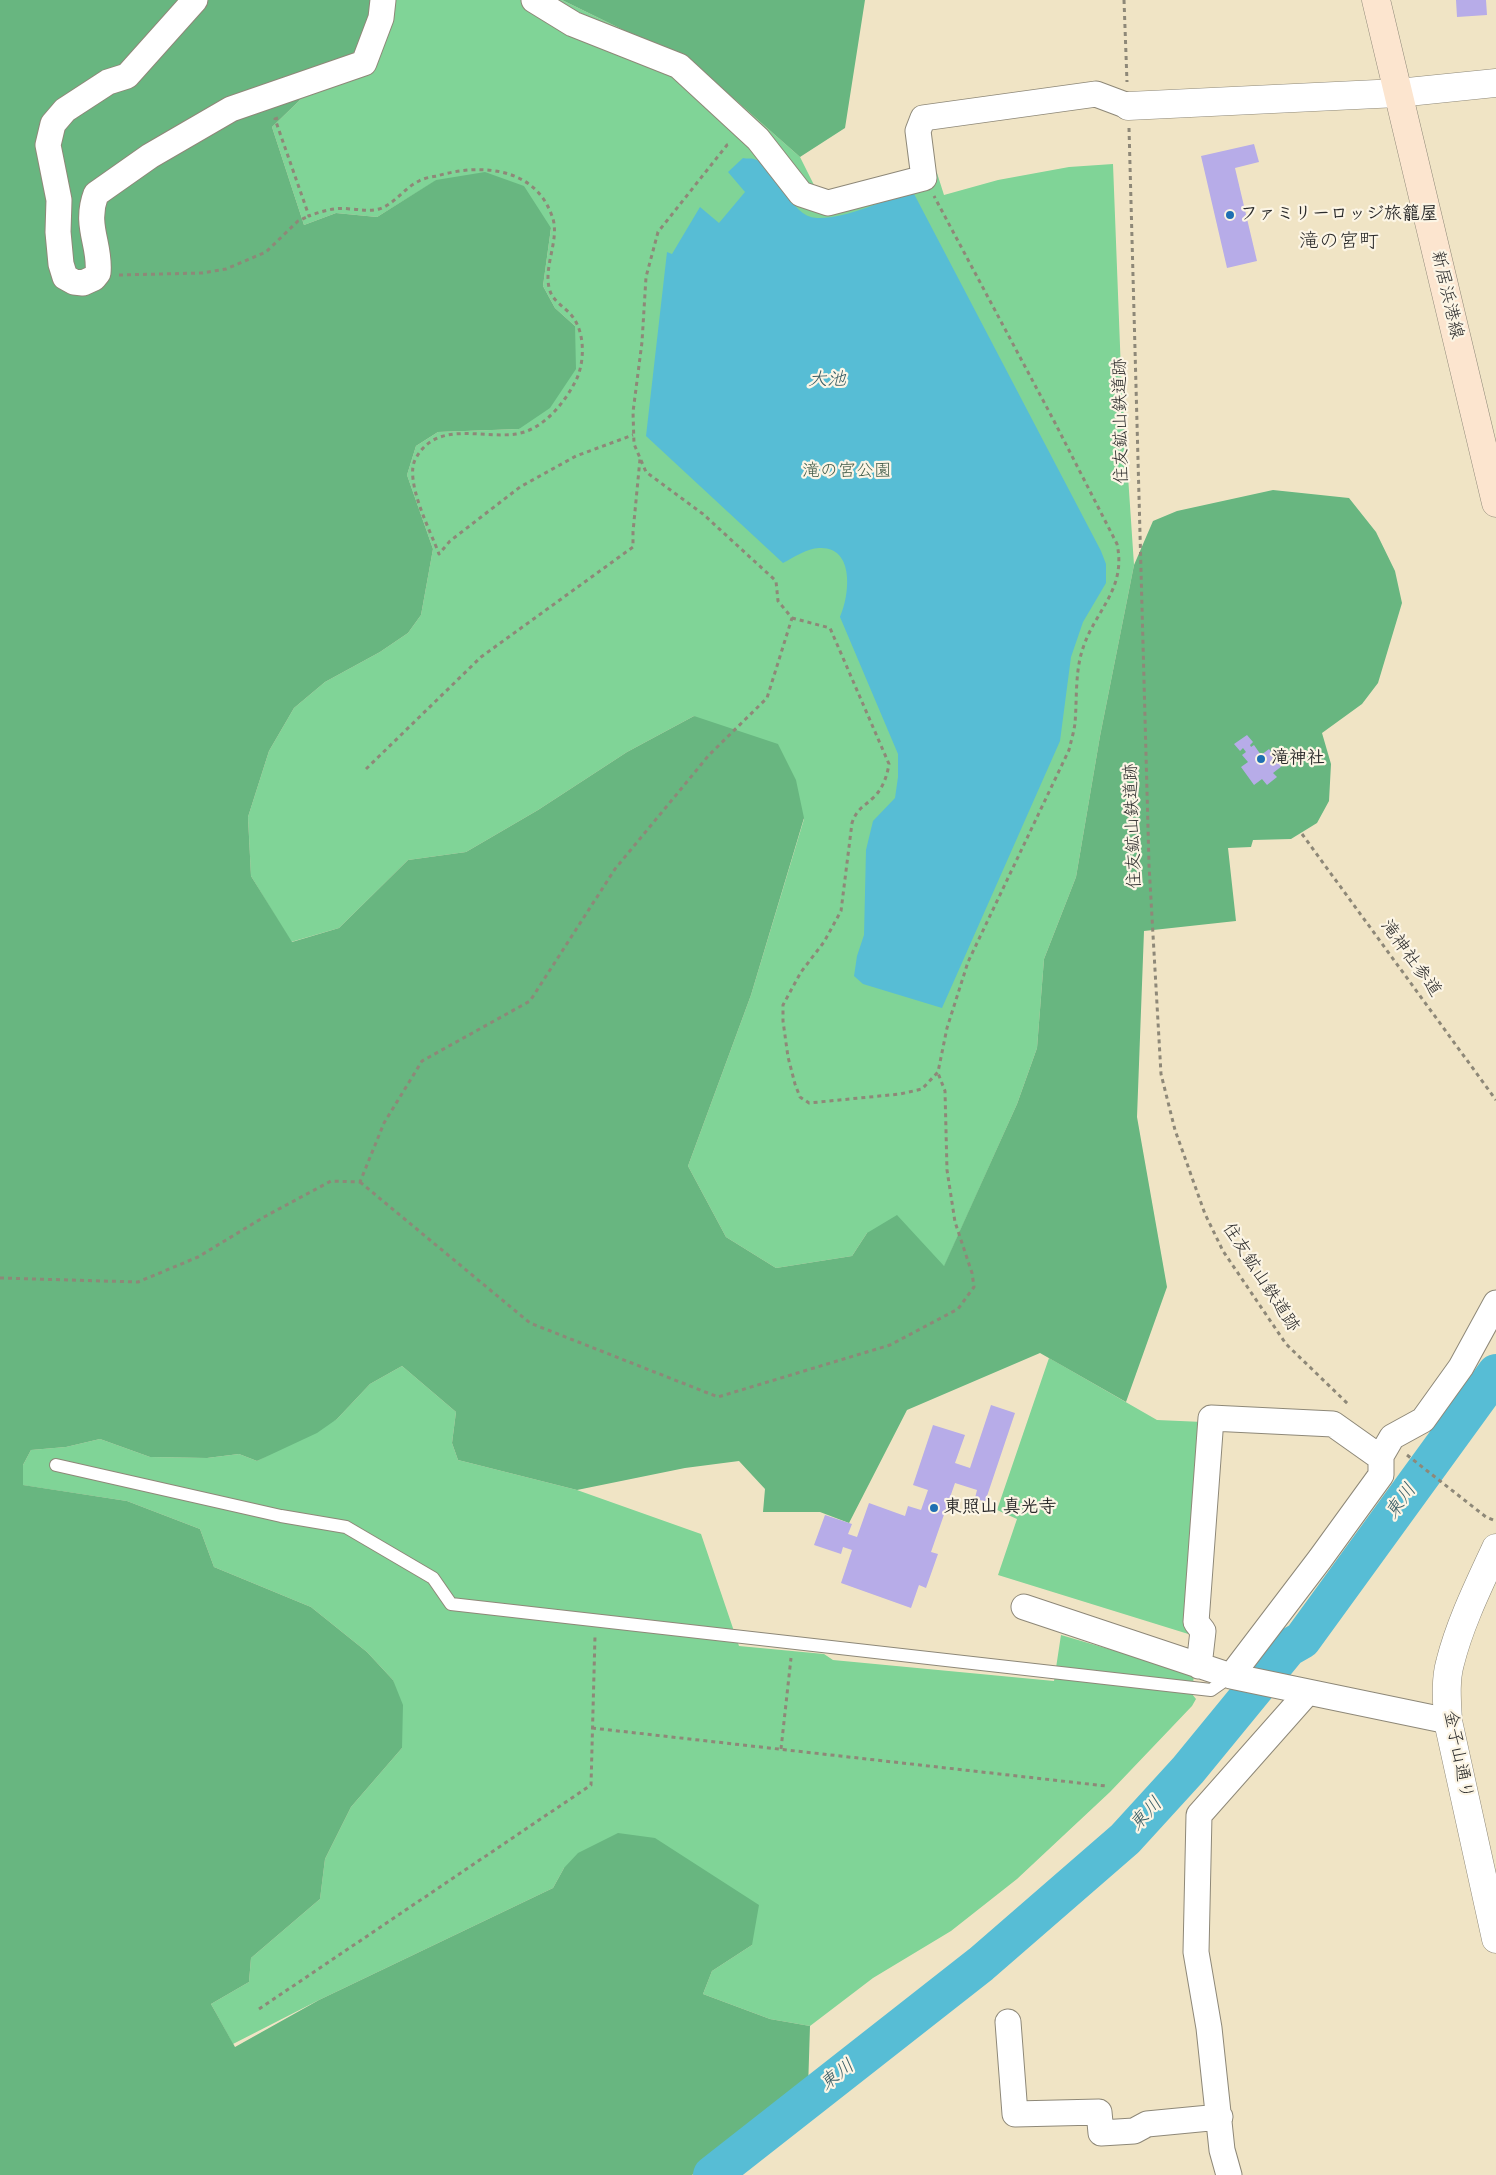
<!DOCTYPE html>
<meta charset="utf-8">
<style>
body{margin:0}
canvas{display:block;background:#f0e4c5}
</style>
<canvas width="1496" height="2175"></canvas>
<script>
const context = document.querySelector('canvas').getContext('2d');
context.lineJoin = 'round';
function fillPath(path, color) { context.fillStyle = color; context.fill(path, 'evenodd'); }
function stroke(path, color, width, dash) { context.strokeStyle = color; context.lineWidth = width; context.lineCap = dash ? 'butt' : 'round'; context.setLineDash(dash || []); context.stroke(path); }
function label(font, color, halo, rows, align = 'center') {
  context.font = font + ' Mynerve,"Klee One",sans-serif'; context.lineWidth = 4.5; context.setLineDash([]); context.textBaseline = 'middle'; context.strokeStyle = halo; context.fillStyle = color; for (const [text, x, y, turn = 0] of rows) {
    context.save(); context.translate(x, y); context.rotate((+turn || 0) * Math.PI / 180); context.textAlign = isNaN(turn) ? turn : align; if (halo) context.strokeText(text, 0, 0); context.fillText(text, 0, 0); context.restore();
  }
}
const green = new Path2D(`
 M372,0h190l90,44 80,53 68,60 16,32 16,4 66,-18 39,-2 7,22 54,-15 71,-13 44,-3 8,208 13,193 -34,171 -24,141 -32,82 -7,89 -20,56 -73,163 -77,-34 -15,23 -76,12 -50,-31 -38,-71 63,-171 53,-176 -110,-103 -67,36 -89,58 -72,42 -58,8 -69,68 -48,14 -40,-66 -3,-59 21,-66 25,-43 31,-26 55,-30 28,-19 13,-18 12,-66 -26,-74 9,-29 22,-14 81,-3 56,-103 -20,-18 -12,-22 8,-58 -114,-48 -60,37 -41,-4 -32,12 -32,-98 27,-26 19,-30z
 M1049,1358l108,62 46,2 -5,215 -200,-62 19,-56 -20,-9z
 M402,1366l54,46 -4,31 6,17 119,30 124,44 38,112 85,8 9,6 221,21 7,-46 133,39 -2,20 4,5 -4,7 -82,86 -93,87 -66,52 -78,47 -63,48 -40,-7 -67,-25 9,-23 40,-26 -188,-77 -11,20 -234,112 -86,44 -22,-40 38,-22 2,-24 69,-59 5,-40 26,-52 51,-59 -9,-68 -26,-28 -56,-45 -97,-40 -14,-38 -73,-28 -105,-16 1,-20 8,-15 35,-3 34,-8 50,18 57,1 32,-4 18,7 80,-42 33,-35z`);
const forest = new Path2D(`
 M0,0h372l2,5 -13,40 -21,20 -22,6 -19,30 -27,26 32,98 32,-12 41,4 59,-37 49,-8 39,14 27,42 -8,58 12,22 20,18 1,43 -26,39 -31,21 -81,3 -22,14 -9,29 26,74 -12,66 -13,18 -28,19 -55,30 -31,26 -25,43 -21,66 3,59 41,66 47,-14 69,-68 58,-8 72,-42 89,-58 67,-36 84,28 18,36 8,38 -53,177 -63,171 38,71 50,31 76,-12 15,-23 30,-18 47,51 73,-162 20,-56 7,-89 32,-82 24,-141 34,-171 19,-44 24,-10 96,-21 76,8 27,34 19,39 7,32 -24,80 -16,21 -40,29 9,31 -2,37 -12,22 -26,16 -38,1 -2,7 -23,1 8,73 -92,10 -7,186 30,170 -41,115 -86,-49 -133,57 -58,113 -29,-11h-57l2,-23 -26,-28 -54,7 -108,22 -119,-30 -6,-17 4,-31 -54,-46 -32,18 -33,35 -20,14 -60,28 -18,-7 -32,4 -57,-1 -50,-18 -34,8 -35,3 -8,15v20l104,16 73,28 14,38 97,40 56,45 26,28 10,25 -1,43 -51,59 -26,52 -5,40 -69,59 -2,24 -38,22 24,43 84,-47 234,-112 11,-20 14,-15 40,-20 37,5 104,67 -7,40 -40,26 -9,23 67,25 40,7 -2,63 -116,86h-692z
 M562,0h303l-20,128 -45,29 -68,-60 -80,-53z`);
const water = new Path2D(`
 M743,158c3,1 8,0 11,1 25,7 34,58 63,59 29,1 68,-18 95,-28l189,361 5,13v19l-23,39 -12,35 -11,84 -118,267 -79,-24 -9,-8 3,-20 7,-21 2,-85 7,-29 22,-23 3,-21v-23l-58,-137c10,-22 15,-71 -21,-69 -12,0 -26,10 -36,15l-137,-127 21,-184 5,2 28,-47 19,16 26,-31 -17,-20z`);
const river = new Path2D(`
 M712,2175l269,-211 144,-125 63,-69 100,-122 14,-8 194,-267`);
const building = new Path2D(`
 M1456,0h30l1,15 -30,2z
 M1254,144l5,18 -24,6 22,93 -30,7 -26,-112z
 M1247,735l6,7 -3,3 1,2 3,-2 7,10 8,-6 13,17 -9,7 4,4 -10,8 -5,-6 -8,6 -13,-18 7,-5 -6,-7 4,-3 -3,-4 -3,3 -6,-7z
 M991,1405l24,8 -30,89 -10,-4 2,-8 -22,-7 -24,69 7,2 -12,34 -7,-3 -8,23 -70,-25 11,-33 -9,-3 -2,7 -27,-9 11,-30 27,9 -4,10 9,3 12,-34 36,13 3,-10 13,4 7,-20 -15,-5 20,-60 32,10 -10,28 15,5z`);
const path = new Path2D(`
 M1124,0l3,82
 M278,118l-3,1 34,97c13,-5 26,-9 41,-7 10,0 19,3 29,0 16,-5 25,-21 40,-28 5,-3 12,-4 18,-5 43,-13 98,-9 115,40 9,23 -10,51 -2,75 3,10 16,17 22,25 14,17 13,50 2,68 -12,22 -32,46 -58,50 -35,5 -79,-14 -100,24 -13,21 15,74 23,96l11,-13 70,-54 56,-31 57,-21
 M1129,128l20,737 12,209 14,56 30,84 18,37 63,93 62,60
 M119,275l83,-2 24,-4 40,-17 32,-31 11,-5
 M792,618l38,10 59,136c-2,12 -6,24 -15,33 -10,10 -17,11 -22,26l-11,88 -17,31 -23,30 -18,33v16l5,36 7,27 5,13 9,6 91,-9 22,-5 16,-17 9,-44 21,-66 101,-212c2,-9 5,-18 6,-27 2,-23 0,-49 7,-72 12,-40 45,-61 35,-107l-64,-125 -119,-223
 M366,769l115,-112 152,-110v-15l7,-73
 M1302,834l194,266
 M360,1182l170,141 188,74 172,-52 68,-36 16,-22 -2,-14 -17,-51 -8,-52 -2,-79 -7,-18
 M0,1278l138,4 60,-25 66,-40 67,-36 29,1 24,-59 38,-62 108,-60 85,-132 94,-114 58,-57 25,-80 -14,-17 -2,-20 -73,-67 -57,-42 -12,-28 -1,-32 9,-70 4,-65 12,-45 69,-87 3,-1
 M1407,1455l79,62 10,4
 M592,1728l514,58
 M781,1749l10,-91
 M259,2009l332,-224 4,-149`);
const service = new Path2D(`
 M56,1465l225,51 65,11 87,51 18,26 760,86 20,-14`);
const minor = new Path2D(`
 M195,0l-68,76 -19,6 -43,28 -12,14 -5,21 11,55 -1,32 3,32 4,13 9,5 9,1 11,-5 4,-5c3,-28 -14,-47 -2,-79l54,-38 81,-47 133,-46 17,-45 2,-18
 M534,0l39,24 106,42 79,73 43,55 27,9 96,-25 -6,-47 5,-13 173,-24 32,12
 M1024,1607l207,69 217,45
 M1199,1666l4,-35 -7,-9 15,-204 122,6 48,34
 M1231,1676l89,-117 61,-84v-19l11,-19 31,-17 38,-53 35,-64
 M1008,2022l7,92 84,-2 2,21 33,-2 13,-7 73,-7
 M1229,2175l-7,-25 -13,-122 -13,-76 3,-137 108,-122`);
const tertiary = new Path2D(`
 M1128,106l270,-13 98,-10
 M1496,1548c-17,37 -36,75 -46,115 -5,18 -3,39 -2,58l48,218`);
const secondary = new Path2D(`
 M1376,0l120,503`);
const markers = [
 [1230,215,5,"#1f6fb2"],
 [1261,759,5,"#1f6fb2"],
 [934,1508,5,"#1f6fb2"]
];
const poiNames = [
 ["ファミリーロッジ旅籠屋",1240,215],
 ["滝神社",1271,759],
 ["東照山 真光寺",944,1508]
];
const streetNames = [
 ["新居浜港線",1446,295,77],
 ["住友鉱山鉄道跡",1122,421,-91],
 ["住友鉱山鉄道跡",1134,826,-92],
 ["滝神社参道",1410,959,54],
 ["住友鉱山鉄道跡",1260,1278,57],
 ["金子山通り",1457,1755,79]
];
const parkNames = [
 ["滝の宮公園",847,472]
];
const waterNames = [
 ["大池",827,381],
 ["東川",1402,1502,-54],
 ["東川",1147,1815,-47],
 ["東川",838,2076,-38]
];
const quarterNames = [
 ["滝の宮町",1339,243]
];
fillPath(green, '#80d497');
fillPath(forest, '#68b680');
fillPath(water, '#57bdd5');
stroke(river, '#57bdd5', 38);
fillPath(building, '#b7ace8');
stroke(service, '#8e8878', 14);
stroke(minor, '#8e8878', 27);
stroke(tertiary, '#8e8878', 29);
stroke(secondary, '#8e8878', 29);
stroke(path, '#8e8878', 3, [4, 4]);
stroke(service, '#fff', 12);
stroke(minor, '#fff', 25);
stroke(tertiary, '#fff', 28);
stroke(secondary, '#fce5cf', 28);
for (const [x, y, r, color] of markers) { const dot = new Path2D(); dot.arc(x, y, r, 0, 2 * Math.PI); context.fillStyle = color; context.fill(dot); stroke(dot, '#fcf5e5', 2); }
label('bold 18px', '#2b2b2b', '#fcf5e5', poiNames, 'left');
label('18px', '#2b2b2b', '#fcf5e5', streetNames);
label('18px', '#445e4b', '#fcf5e5', parkNames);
label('italic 19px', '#3a5e66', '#fcf5e5', waterNames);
label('20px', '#2b2b2b', '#fcf5e5', quarterNames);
</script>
